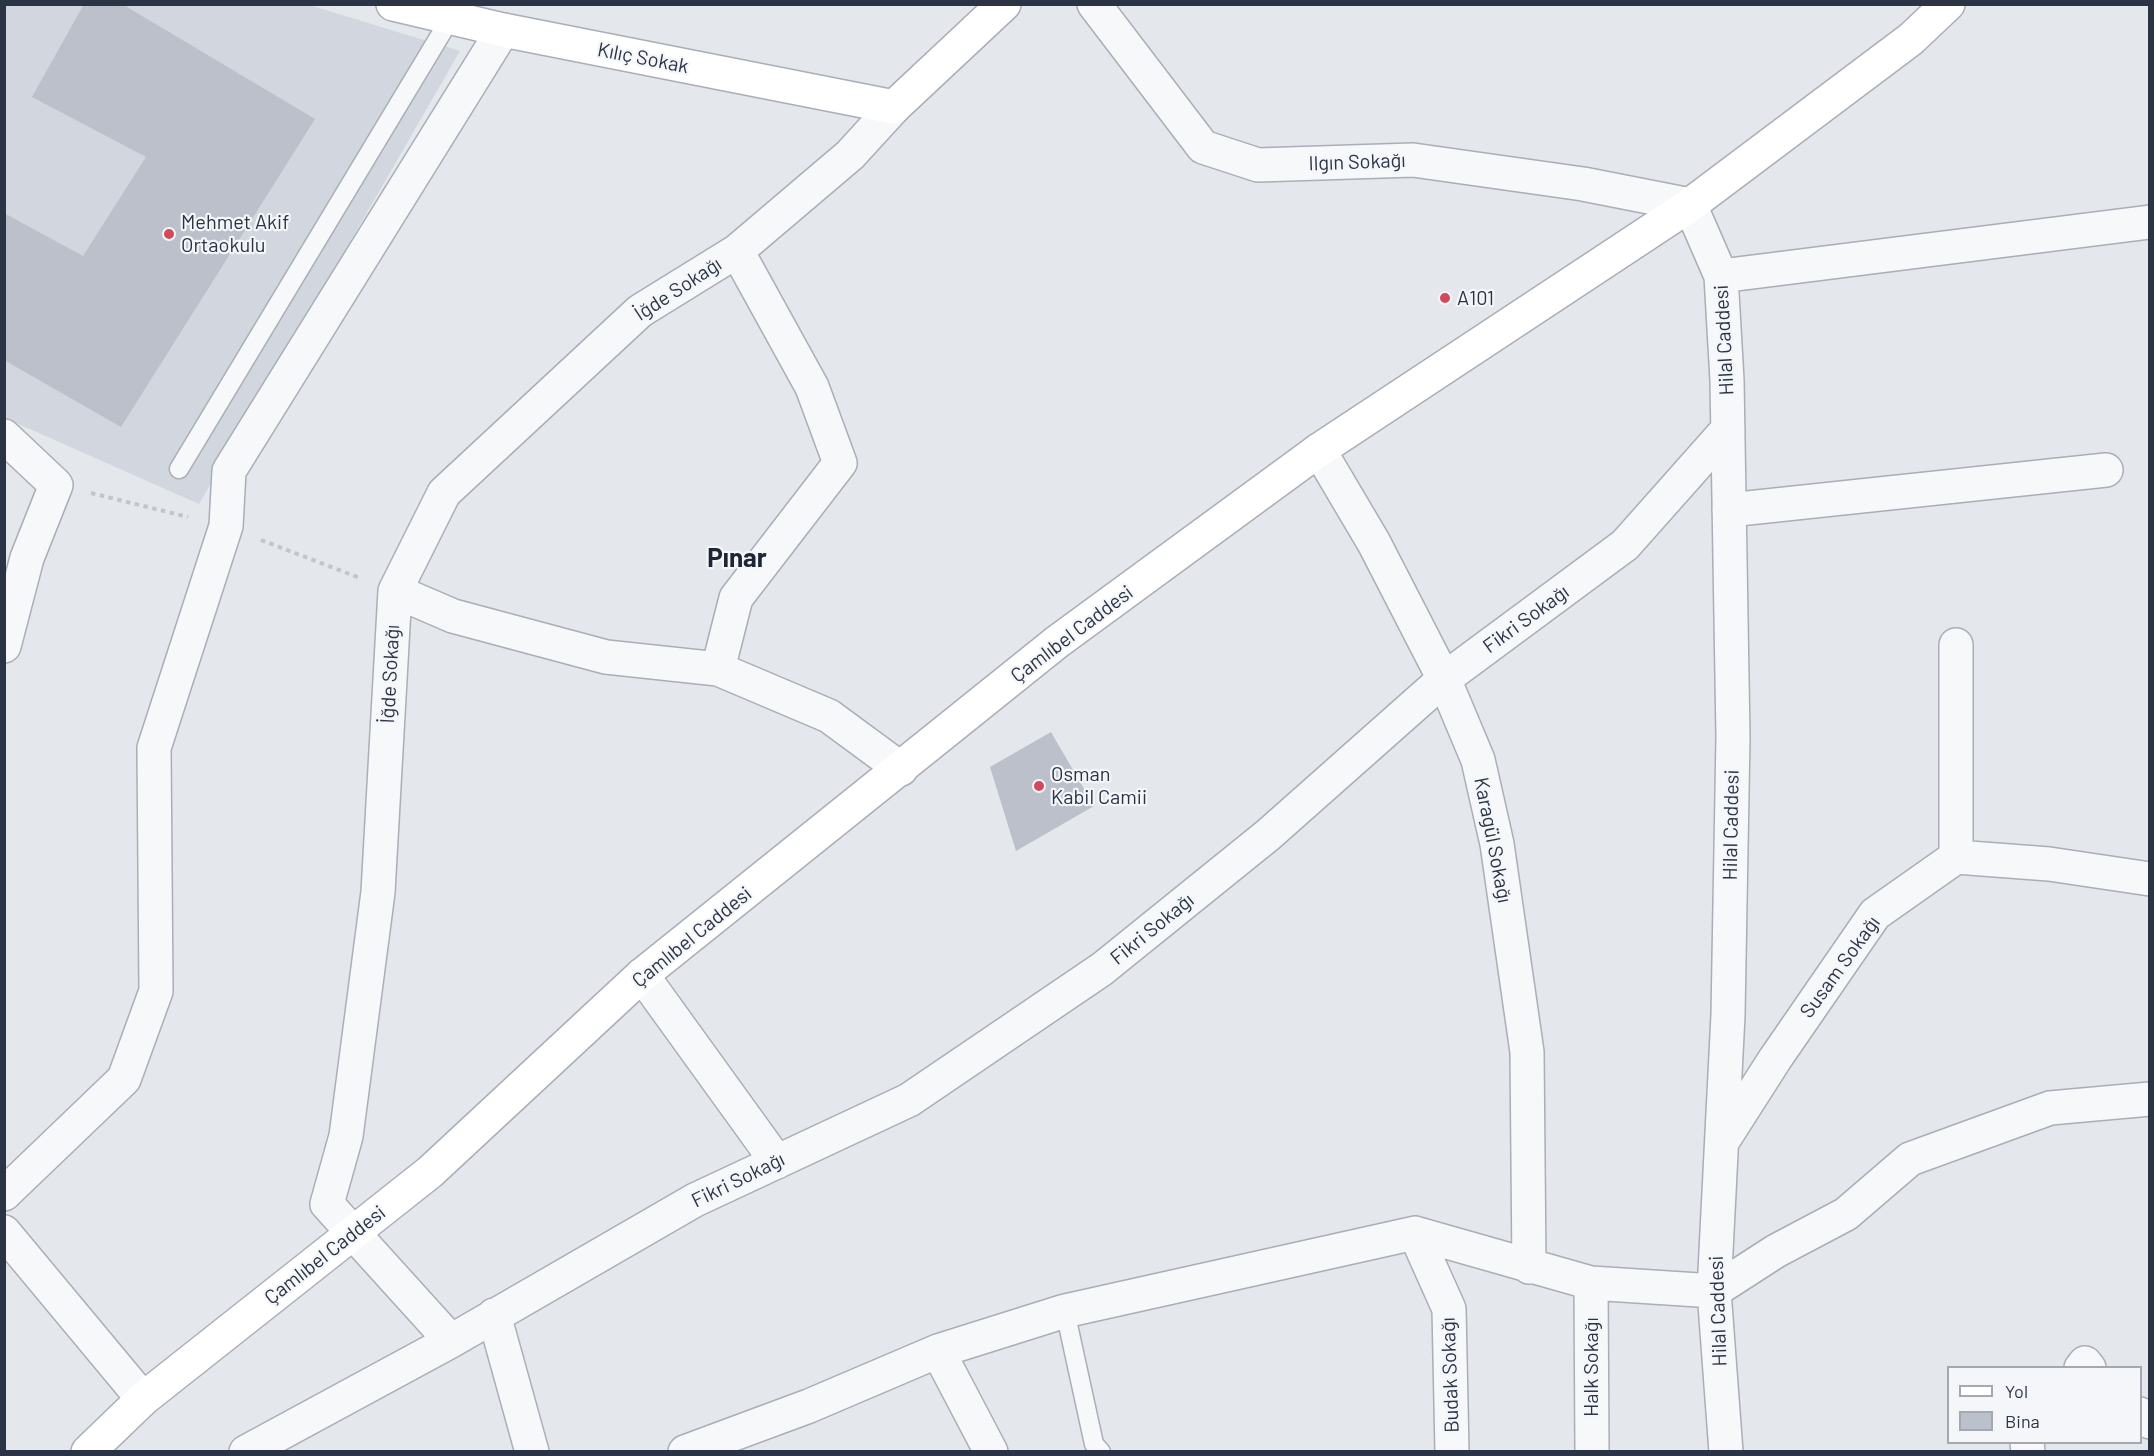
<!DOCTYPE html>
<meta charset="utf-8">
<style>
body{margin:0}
#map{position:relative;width:2154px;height:1456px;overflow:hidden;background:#e4e7ec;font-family:Barlow,sans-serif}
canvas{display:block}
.frame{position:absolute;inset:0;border:6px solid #2b3445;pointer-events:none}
.legend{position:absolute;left:1947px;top:1366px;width:195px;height:78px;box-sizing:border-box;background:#f4f6f9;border:2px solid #a4a8b1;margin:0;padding:8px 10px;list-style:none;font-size:18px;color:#2b3445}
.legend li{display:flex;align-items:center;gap:12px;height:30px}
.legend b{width:30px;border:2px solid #a4a8b1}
</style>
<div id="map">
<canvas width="2154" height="1456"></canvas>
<div class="frame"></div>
<ul class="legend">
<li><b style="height:8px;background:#fff"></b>Yol</li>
<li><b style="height:16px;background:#bbc0ca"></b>Bina</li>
</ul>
</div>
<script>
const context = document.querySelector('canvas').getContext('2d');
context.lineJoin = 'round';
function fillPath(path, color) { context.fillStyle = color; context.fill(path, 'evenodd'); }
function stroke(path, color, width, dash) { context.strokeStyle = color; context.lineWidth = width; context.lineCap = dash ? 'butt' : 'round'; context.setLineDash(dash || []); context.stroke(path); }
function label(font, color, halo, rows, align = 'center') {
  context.font = font + ' Barlow,sans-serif'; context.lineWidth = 4.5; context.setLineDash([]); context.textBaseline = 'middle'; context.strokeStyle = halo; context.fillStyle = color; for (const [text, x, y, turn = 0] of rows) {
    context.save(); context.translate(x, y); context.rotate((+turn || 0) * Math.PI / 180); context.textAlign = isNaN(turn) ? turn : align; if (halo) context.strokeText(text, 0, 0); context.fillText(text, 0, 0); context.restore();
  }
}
const built = new Path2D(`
 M5,5h304l151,46 -261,453 -194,-86z`);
const building = new Path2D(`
 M84,4h38l193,115 -194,308 -117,-67v-147l79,43 63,-99 -114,-60z
 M1051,732l43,74 -78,45 -26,-84z`);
const path = new Path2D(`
 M91,493l97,24
 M261,540l99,38`);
const lane = new Path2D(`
 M179,469l271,-450
 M1065,1311l29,133 7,8`);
const street = new Path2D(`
 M1094,4l109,143 55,18 155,-5 170,24 107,21 31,71 6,104 6,357 -5,278 -14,276 12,161
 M894,107l-44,48 -113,96 -97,60 -196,182 -49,98 -17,301 -32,244 -19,68 124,137 244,-141 214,-100 193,-131 166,-134 176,-156 181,-134 103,-116
 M1721,276l429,-54
 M4,436l52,49 -29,73 -23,88
 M1319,450l55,93 70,136 34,81 19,84 30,208 2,215
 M1729,510l377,-40
 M395,591l58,25 153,41 112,12 111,47 72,53
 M1956,645v212
 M718,669l18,-71 104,-135 -28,-76 -75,-136
 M642,975l135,187
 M1722,1142l53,-83 100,-145 81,-57 93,7 101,15
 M4,1194l120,-115 32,-88 -2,-243 72,-222 3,-55 274,-441
 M4,1232l139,167
 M1415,1233l34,76 3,143
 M1591,1283l1,169
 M494,1315l38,137
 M938,1351l53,101
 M2081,1368l4,-5 4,5
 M2140,1414l10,8
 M2027,1442l1,10
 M246,1452l205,-111
 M685,1452l124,-46 129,-55 127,-40 350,-78 176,50 123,8 62,-40 70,-37 64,-55 140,-51 100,-9`);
const secondary = new Path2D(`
 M393,4l110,26 391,77 110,-103
 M88,1452l55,-53 287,-227 212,-197 415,-333 262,-192 371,-245 221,-166 37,-35`);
const markers = [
 [169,234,6,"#d1495b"],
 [1445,298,6,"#d1495b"],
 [1039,786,6,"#d1495b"]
];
const streetNames = [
 ["Kılıç Sokak",643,58,11],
 ["Ilgın Sokağı",1357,162,-2],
 ["İğde Sokağı",678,289,-33],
 ["Hilal Caddesi",1724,340,-93],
 ["Fikri Sokağı",1526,619,-36],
 ["Çamlıbel Caddesi",1072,634,-37],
 ["İğde Sokağı",390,674,-87],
 ["Hilal Caddesi",1731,825,-89],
 ["Karagül Sokağı",1493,840,79],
 ["Fikri Sokağı",1152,929,-39],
 ["Çamlıbel Caddesi",692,937,-39],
 ["Susam Sokağı",1840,967,-54],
 ["Fikri Sokağı",738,1180,-26],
 ["Çamlıbel Caddesi",325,1255,-38],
 ["Hilal Caddesi",1718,1311,-92],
 ["Halk Sokağı",1591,1367,-90],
 ["Budak Sokağı",1450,1375,-92]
];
const poiNames = [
 ["Mehmet Akif",181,222],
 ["Ortaokulu",181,245],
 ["A101",1457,298],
 ["Osman",1051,774],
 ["Kabil Camii",1051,797]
];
const districtNames = [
 ["Pınar",737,558]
];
fillPath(built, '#d2d6de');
fillPath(building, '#bbc0ca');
stroke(lane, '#a9aeb7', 21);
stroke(street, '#a9aeb7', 36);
stroke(secondary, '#a9aeb7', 36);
stroke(path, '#c2c5cb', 4, [4.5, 4.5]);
stroke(lane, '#f7f8fa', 18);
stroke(street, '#f7f8fa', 33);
stroke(secondary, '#fff', 33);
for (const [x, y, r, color] of markers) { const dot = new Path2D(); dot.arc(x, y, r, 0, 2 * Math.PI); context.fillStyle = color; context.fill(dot); stroke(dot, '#f4f6f9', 2); }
label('20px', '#2b3445', '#f4f6f9', streetNames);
label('20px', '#2b3445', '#f4f6f9', poiNames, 'left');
label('bold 26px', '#1d2536', '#f4f6f9', districtNames);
</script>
